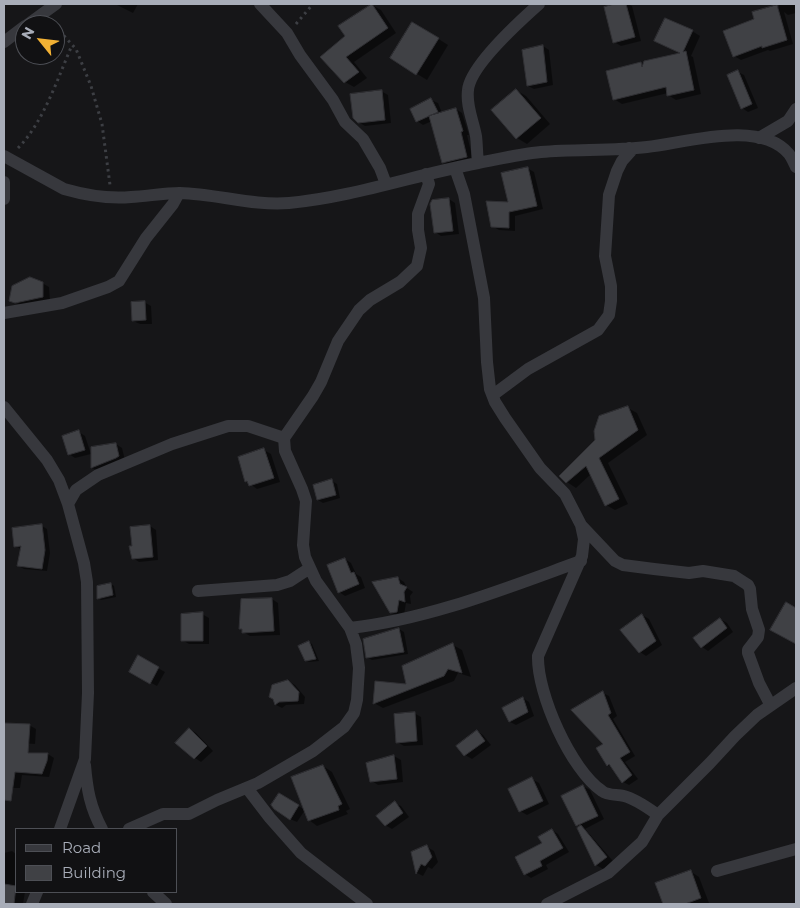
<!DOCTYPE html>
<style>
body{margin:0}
#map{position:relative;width:800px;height:908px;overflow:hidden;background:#161618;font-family:Montserrat,sans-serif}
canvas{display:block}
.frame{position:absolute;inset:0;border:5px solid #a8adb8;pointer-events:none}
.legend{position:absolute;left:15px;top:828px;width:162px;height:65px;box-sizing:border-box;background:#111113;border:1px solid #4d4f55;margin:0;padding:6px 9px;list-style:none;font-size:15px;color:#a8adb8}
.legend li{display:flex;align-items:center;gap:10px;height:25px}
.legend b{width:25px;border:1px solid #4d4f55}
.north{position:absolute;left:15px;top:15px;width:50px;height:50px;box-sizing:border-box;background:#111113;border:1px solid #4d4f55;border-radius:50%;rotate:299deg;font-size:14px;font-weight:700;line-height:20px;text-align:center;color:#a8adb8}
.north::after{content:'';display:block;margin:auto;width:18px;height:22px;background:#f2b134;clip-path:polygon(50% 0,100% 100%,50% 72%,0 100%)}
</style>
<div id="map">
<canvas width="800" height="908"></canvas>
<div class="frame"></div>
<ul class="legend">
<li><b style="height:6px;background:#37383d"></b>Road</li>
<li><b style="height:14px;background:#404145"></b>Building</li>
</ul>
<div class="north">N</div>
</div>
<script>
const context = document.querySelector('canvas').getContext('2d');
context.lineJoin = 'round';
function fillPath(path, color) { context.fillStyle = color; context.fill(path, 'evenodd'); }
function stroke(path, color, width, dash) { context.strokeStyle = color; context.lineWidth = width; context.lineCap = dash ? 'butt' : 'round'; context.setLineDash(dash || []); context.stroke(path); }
const shadow = new Path2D(`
 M115,4h23l-5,9z
 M619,4h9l4,2 9,35 -20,5 -7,-4 -8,-35z
 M779,4h17v9l-8,2 -4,-3 9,32 -23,7 -2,-1 -27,10 -7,-4 21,-36 21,-14 3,2z
 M372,5l9,5 15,23 -42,29 13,16 -13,9 -9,-5 -23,-25 25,-20z
 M423,29l25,16 -21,35 -36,-22z
 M692,31l8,5 -9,20 2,1 8,37 -25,6 -8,-5v-2l-46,11 -8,-5 27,-35 3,1 38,-11z
 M543,46l6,4 4,35 -19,4 -6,-3z
 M738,72l6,3 14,33 -10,4 -6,-4z
 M516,90l10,6 24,28 -23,20 -10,-6 -24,-28z
 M381,91l7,4 3,28 -26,3 -7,-4z
 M431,100l7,3 4,10 14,-4 6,4 7,22h-2l6,25 -24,6 -6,-4 -11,-41 -9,4 -6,-4z
 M527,168l7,4 9,37 -28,7v15l-16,-1 -7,-4 18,-23z
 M449,199l6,4 4,31 -18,2 -6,-4z
 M42,283l7,4 1,14 -27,5 -12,-6z
 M144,302l7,4 1,18h-12l-7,-3z
 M628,408l9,5 10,22 -39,28 20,41 -13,6 -9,-5 -15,-31 -15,14 -9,-6z
 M79,432l6,4 6,18 -16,4 -6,-4z
 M116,444l6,4 3,12 -27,11 -6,-3 1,-20z
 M264,450l7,4 9,28 -23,7 -11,-8z
 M332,481l5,3 3,14 -17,5 -5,-3 -4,-14z
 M42,526l5,3 3,24 -3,18 -23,-2 -5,-3 3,-16 -6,-4z
 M150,526l6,4 2,30 -19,2 -6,-4v-11z
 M345,559l6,4 5,11 5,3 4,11 -20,8 -6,-4z
 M398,578l6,4 3,6 6,4 -3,4 1,8 -5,-1 -2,12 -6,1 -7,-4z
 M111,584l3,2 2,11 -15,3 -3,-2z
 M272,599l6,4 2,32 -30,1 -7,-4v-2l-2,-2z
 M202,614l7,4v26h-20l-7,-4z
 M642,615l7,4 13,26 -16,11 -6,-4z
 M720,619l7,4 6,9 -25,19 -6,-4z
 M399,629l5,3 4,22 -36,6 -5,-3z
 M309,642l3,2 7,17 -10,1 -3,-2z
 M453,645l9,5 9,27 -13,-4 -4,8 -71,27 -9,-5 34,-17z
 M138,657l27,15 -8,14 -27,-14z
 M288,681l7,4 10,12 -1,7 -18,1 -4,3 -6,-3 -2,-7z
 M603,693l6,3 8,20 -4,3 22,37 -10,6 13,17 -9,6 -6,-3 -9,-13 -6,-4z
 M523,698l6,4 5,14 -18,9 -6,-3z
 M414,713l7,4 2,28 -19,1 -7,-4z
 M4,724l25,1 7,4 -1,15 -31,-2z
 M189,729l7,4 17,18 -12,11 -6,-4z
 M477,731l6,4 8,10 -19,14 -7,-4 -7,-9z
 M22,754h26l6,4 -5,19 -27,-2 -2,13h-12l-4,-3v-25z
 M394,756l7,4 2,22 -25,3 -6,-4z
 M323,766l9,6 18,37 -4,2 2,3 -31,12 -8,-6z
 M532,779l7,4 10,21 -22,11 -7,-4z
 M583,786l7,4 14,29 -19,10 28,32 -10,8 -7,-4 -17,-37 1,-1 -3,-2z
 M279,794l26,16 -8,12 -7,-3z
 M395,803l6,3 8,11 -17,12 -7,-4z
 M552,830l6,4 11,18 -23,13 2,4 -17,9 -6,-4z
 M427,847l7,4 4,11 -6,7 -4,-2 -5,9 -6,-3 -4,-20z
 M12,851l4,3v38h9l-2,12h-19v-51z
 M690,871l9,6 10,26 -45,1 -7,-20z`);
const building = new Path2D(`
 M372,4l16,24 -42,29 13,15 -15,11 -24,-26 25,-21 -7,-10z
 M615,4h11l9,33 -22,6 -9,-36z
 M777,5l10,35 -25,8v-2l-29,11 -10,-26 31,-12 -2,-7z
 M665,18l28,12 -10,22 3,-1 8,39 -27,6 -1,-9 -53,13 -7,-29 35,-9 1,5 2,-6 36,-8 -26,-12z
 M412,22l27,16 -23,37 -26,-17z
 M543,45l4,37 -20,4 -5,-36z
 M738,70l14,34 -11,5 -14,-34z
 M516,89l25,29 -25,21 -25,-29z
 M382,90l3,30 -27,3 -5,-5 -3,-24z
 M431,98l7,14 -22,10 -6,-13z
 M456,108l7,23 -2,1 6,25 -25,6 -13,-47z
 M528,167l9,39 -28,6v16l-18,-1 -5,-26 22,1 -7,-29z
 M449,198l4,33 -19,2 -4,-29 2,-4z
 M30,277l13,5v15l-28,6 -6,-2 3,-15z
 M145,301l1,19 -14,1 -1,-19z
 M628,406l10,24 -39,28 20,41 -14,7 -19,-40 -20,17 -7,-7 36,-36 -1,-9 5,-15z
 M79,430l6,20 -17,5 -6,-19z
 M116,443l3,13 -3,2 -25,10v-21z
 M264,448l10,30 -25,8 -2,-5 -2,1 -7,-25z
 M332,479l4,16 -19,5 -4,-15z
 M42,524l3,26 -3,19 -25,-3 4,-20 -7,1 -2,-19z
 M150,525l3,32 -21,2 -3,-13h3l-2,-19z
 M345,558l6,15 3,-1 5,12 -21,9 -11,-28z
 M398,577l2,7 7,3 -3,5 1,10 -6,-2 -2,12 -7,1 -18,-31z
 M111,583l2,12 -16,4v-13z
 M272,598l2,33 -32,2v-4h-3l2,-30z
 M786,602l10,6v36l-26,-14z
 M203,612v29h-22v-27z
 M642,614l14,27 -17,12 -19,-23z
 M720,618l7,10 -26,20 -8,-10z
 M399,628l5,24 -38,6 -3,-19z
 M309,641l7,18 -11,2 -7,-15z
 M453,643l9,30 -14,-4 -4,7 -71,28 2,-23 31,3 -4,-18z
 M138,655l21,12 -9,17 -21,-12z
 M288,680l11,12 -1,9 -19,1 -4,3 -2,-6 -4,-2 3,-12z
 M603,691l8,22 -3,2 22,37 -10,6 12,17 -10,8 -13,-19 -2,2 -11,-18 7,-4 -32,-34z
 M523,697l5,15 -19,10 -7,-14z
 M415,712l2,29 -21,2 -2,-29z
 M4,723l26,1 -2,29h20l-1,8 -5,13 -27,-2 -4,29 -7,-1z
 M189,728l18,18 -13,13 -19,-16z
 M477,730l8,11 -21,15 -8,-10z
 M394,755l3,24 -27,3 -4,-19z
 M323,765l19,39 -4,2 1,4 -31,11 -17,-44z
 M532,777l11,24 -24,11 -11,-23z
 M583,785l15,31 -22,10 -15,-30z
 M279,793l20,12 -9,15 -16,-11 -3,-4z
 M395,801l8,12 -18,13 -9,-10z
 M581,825l26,32 -12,9 -18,-38z
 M552,829l11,19 -23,13 2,5 -18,9 -9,-18 27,-14 -4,-6z
 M427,845l5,12 -7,9 -4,-2 -5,10 -5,-22z
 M691,870l10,28 -16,6h-22l-8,-21z
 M4,884l12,2 -2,18h-10z`);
const path = new Path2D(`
 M296,24l17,-20
 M55,26l21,23 15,37 11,38 8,61
 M18,148c25,-25 40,-70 54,-103`);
const street = new Path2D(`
 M260,4l27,29 13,22 33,45 12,22 18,17 17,29 6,16
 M27,25l29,-21
 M4,42l21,-16
 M759,138l29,-17 8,-12
 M4,156l60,33c21,6 46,10 67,8 17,-1 33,-4 49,-4 37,1 73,13 109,10 64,-6 126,-28 189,-40 21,-4 42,-9 63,-11 36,-3 71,-1 106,-5 38,-4 113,-28 142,7 3,4 5,9 7,13
 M478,163c-1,-9 -1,-19 -2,-27 -3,-16 -10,-30 -8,-46 2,-24 53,-70 71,-86
 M455,168l9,26 20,104 3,64 3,27 5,13 10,16 35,50 25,26 16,31 34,36 8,4 31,4 35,4 14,-2 31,5 14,9 2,4 2,20 7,21 -1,7 -10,13v3l11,30 11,21
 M4,182v17
 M4,313l58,-10 46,-16 11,-6 27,-43 27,-34 6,-11
 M493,395l35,-26 70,-39 11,-15 2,-14v-15l-6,-30 4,-61 8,-24 5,-10 9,-10 -2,-3
 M4,407l43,53 12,20 9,24 16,59 3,19 1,111 -3,66 -25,70
 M68,504l8,-14 22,-15 74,-31 56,-18h20l36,12
 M581,525l3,14 -2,17 -44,100c-1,38 33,114 64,135 6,5 15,3 22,5 12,3 24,12 34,19
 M198,591l79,-6 13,-4 20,-13
 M350,628c80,-9 156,-40 231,-67
 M85,765c2,24 5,42 17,64
 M247,788l23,30 31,35 66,51
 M129,829l34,-15h26l28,-14 41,-17 55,-32 31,-24 10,-14 3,-13 2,-32 -3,-24 -6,-16 -34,-47 -11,-24 -2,-12 3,-44 -4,-12 -17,-38 -1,-13 29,-42 8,-14 17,-41 21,-31 11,-10 30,-18 17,-16 4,-18 -3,-18v-16l11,-30 -3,-10
 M717,871l79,-22
 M153,892l13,12
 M32,904l5,-12
 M547,904l61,-31 34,-31 16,-27 52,-52 25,-27 22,-21 39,-27`);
fillPath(shadow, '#0007');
fillPath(building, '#404145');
stroke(building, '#303034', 1);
stroke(path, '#3d3f44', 3, [2.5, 4]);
stroke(street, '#37383d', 12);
</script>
